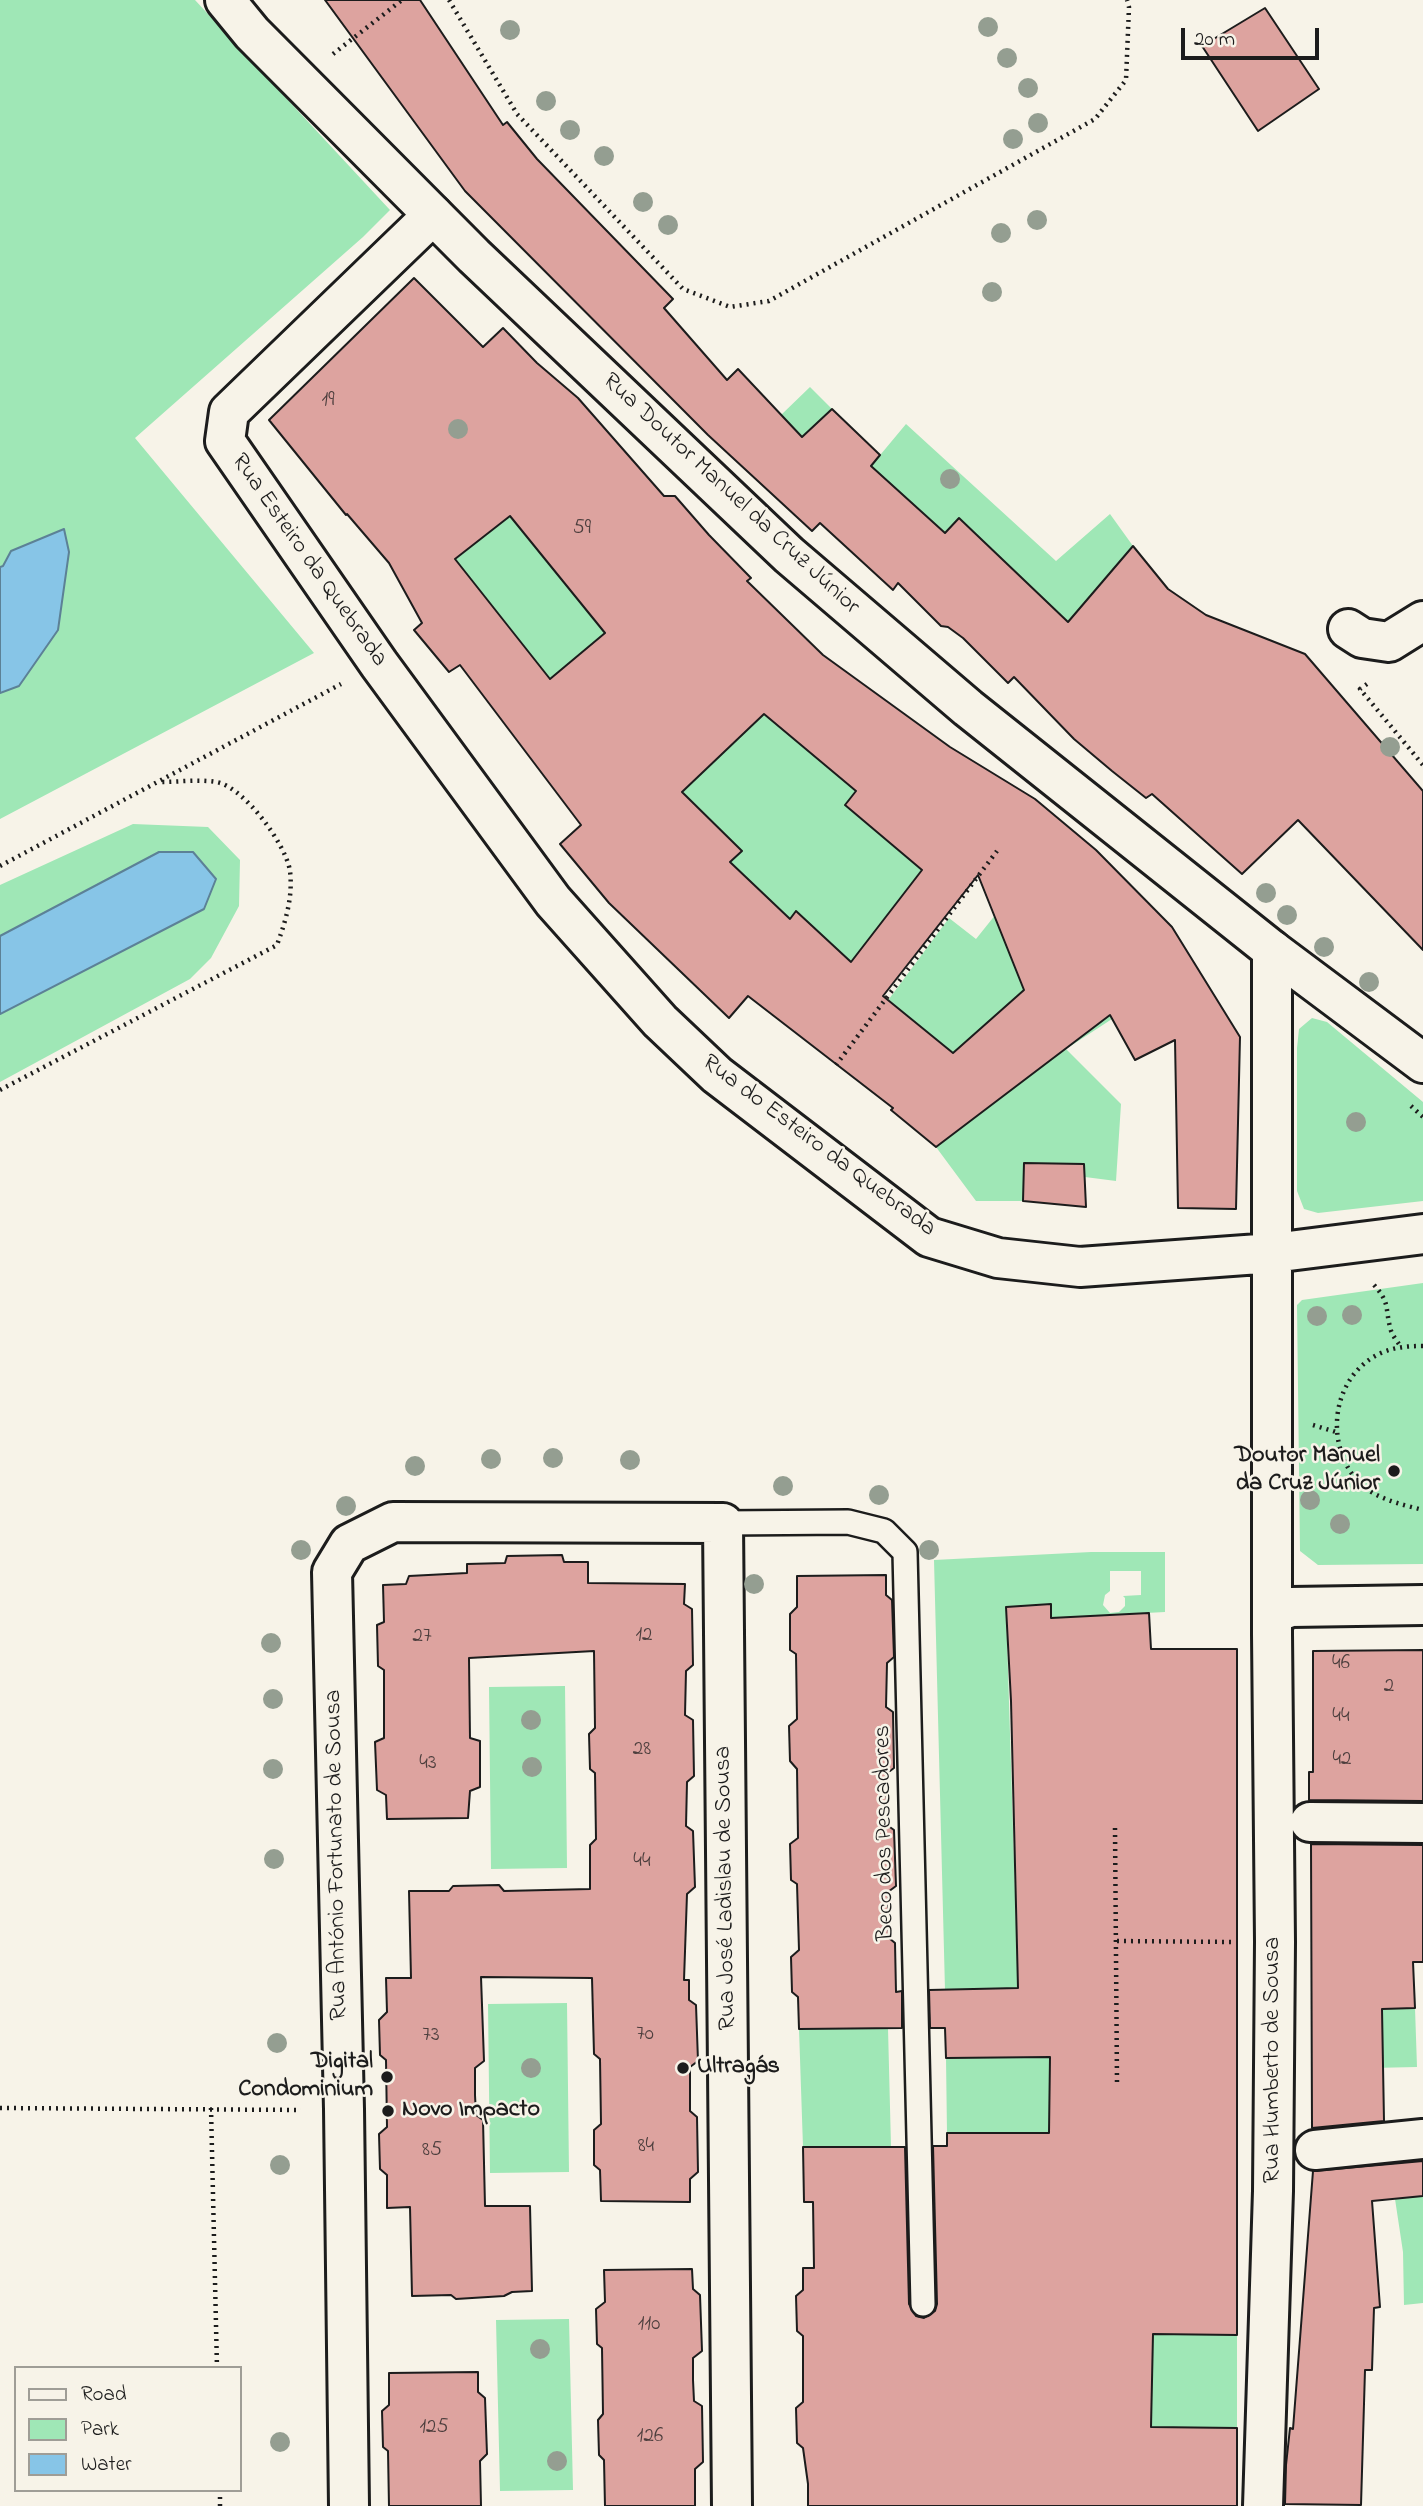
<!DOCTYPE html>
<meta charset="utf-8">
<style>
body{margin:0}
#map{position:relative;width:1423px;height:2506px;overflow:hidden;background:#f7f3e8;font-family:"Indie Flower",sans-serif}
canvas{display:block}
.legend{position:absolute;left:14px;top:2366px;width:228px;height:126px;box-sizing:border-box;background:#f7f3e8;border:2px solid #9f9d96;margin:0;padding:9px 12px;list-style:none;font-size:21px;color:#1c1c1c}
.legend li{display:flex;align-items:center;gap:14px;height:35px}
.legend b{width:35px;border:2px solid #9f9d96}
.scale{position:absolute;left:1181px;top:28px;width:138px;height:32px;box-sizing:border-box;border:4px solid #1c1c1c;border-top:0;padding-left:9px;font-size:21px;line-height:24px;white-space:nowrap;color:#1c1c1c;-webkit-text-stroke:5px #f7f3e8;paint-order:stroke}
</style>
<div id="map">
<canvas width="1423" height="2506"></canvas>
<ul class="legend">
<li><b style="height:9px;background:#f7f3e8"></b>Road</li>
<li><b style="height:19px;background:#9fe7b6"></b>Park</li>
<li><b style="height:19px;background:#87c5e7"></b>Water</li>
</ul>
<div class="scale">20 m</div>
</div>
<script>
const context = document.querySelector('canvas').getContext('2d');
context.lineJoin = 'round';
function fillPath(path, color) { context.fillStyle = color; context.fill(path, 'evenodd'); }
function stroke(path, color, width, dash) { context.strokeStyle = color; context.lineWidth = width; context.lineCap = dash ? 'butt' : 'round'; context.setLineDash(dash || []); context.stroke(path); }
function label(font, color, halo, rows, align = 'center') {
  context.font = font + ' "Indie Flower",sans-serif'; context.lineWidth = 5; context.setLineDash([]); context.textBaseline = 'middle'; context.strokeStyle = halo; context.fillStyle = color; for (const [text, x, y, turn = 0] of rows) {
    context.save(); context.translate(x, y); context.rotate((+turn || 0) * Math.PI / 180); context.textAlign = isNaN(turn) ? turn : align; if (halo) context.strokeText(text, 0, 0); context.fillText(text, 0, 0); context.restore();
  }
}
const green = new Path2D(`
 M0,0h195l195,210 -27,27 -228,201 179,215 -314,166z
 M810,387l22,22 -29,28 -22,-22z
 M906,424l150,137 54,-47 23,32 -45,98 -129,-126 -14,15 -74,-67z
 M486,478l130,146 -69,58 -38,-56 -36,-44 -24,-17 35,-29z
 M766,712l92,76 -12,17 35,31 78,-15 -108,141 -55,-50 -10,11 -17,-24 -39,-37 11,-11 -122,62 -11,-11 57,-54 -20,-22z
 M133,824l75,3 32,33 -1,46 -28,52 -21,21 -190,103v-68l204,-105 -45,-57 -159,84v-51z
 M1000,909l36,5 -29,33 16,42 106,5 -17,25 -46,30 55,55 -5,77 -31,-4 -1,-13 -60,-1 -1,38h-47l-40,-54 129,-98 -41,-59 -72,64 -23,-21 -55,61 -16,-13 32,-38 -21,-17 80,-108 27,21z
 M1312,1018l15,4 96,80v99l-105,12 -14,-4 -7,-18v-143l2,-19z
 M1423,1283v281l-105,1 -18,-14 -3,-246 5,-5z
 M1091,1552h74v60l-114,6 -1,-14 -44,3 12,381 -73,2 -11,-430zM1110,1571h31v24l-18,1 2,2v8l-6,6 -9,1 -7,-8 2,-10 5,-4z
 M565,1686l2,182 -76,1 -2,-182z
 M567,2003l2,169 -79,1 -2,-169z
 M1415,2008l2,59 -46,1 -2,-58z
 M888,2028l3,119h-88l-4,-118z
 M1050,2056v37l53,42 -156,-2 -1,-75z
 M1423,2196v107l-19,2 -1,-53 -8,-53z
 M569,2319l4,171 -73,1 -4,-171z
 M1153,2334l84,1v93l-62,-1 -1,42h-24z`);
const water = new Path2D(`
 M64,529l5,23 -11,78 -39,56 -19,7v-126l3,-1 8,-15z
 M159,852h34l23,27 -12,30 -204,105v-78z`);
const building = new Path2D(`
 M325,0h95l83,125 4,-3 30,37 136,140 -9,9 63,72 11,-11 64,68 30,-28 48,46 -9,11 74,67 14,-15 109,104 65,-76 35,43 38,26 99,39 118,137v159l-125,-130 -56,54 -90,-80 -6,4 -34,-27 -38,-32 -60,-62 -6,6 -45,-45 -15,-11 -7,-1 -43,-43 -5,7 -73,-67 -8,8 -104,-96 -243,-244z
 M1265,8l54,81 -61,42 -56,-85z
 M414,278l69,69 20,-19 34,35 41,35 86,98h11l34,39 42,43 -4,3 76,74 127,92 85,52 61,51 76,77 68,110 -4,172 -58,-1 -3,-168 -40,20 -25,-45 -174,132 -45,-37 2,-2 -145,-112 -19,22 -120,-115 -49,-59 21,-19 -121,-160 -11,7 -35,-42 8,-7 -33,-60 -42,-49 -1,1 -77,-95zM510,516l95,117 -55,46 -95,-120zM764,714l92,77 -11,14 77,65 -71,92 -55,-51 -6,8 -60,-57 12,-11 -60,-59zM978,875l46,115 -71,63 -70,-57z
 M1024,1163l60,1 2,43 -63,-6z
 M562,1555l2,7h24v21l97,1 -1,20 8,5 1,56 -7,6 -1,44 8,5 1,56 -7,6 -1,44 7,5 2,56 -8,7 -3,86h5v20l7,5 2,56 -8,6v44l7,6 1,55 -8,7v23l-89,-1 -1,-31 -6,-5v-35l7,-6 -1,-65 -6,-5 -2,-76 -111,-1 3,84 -9,7v27l1,20 7,5 2,86h45l2,85 -20,1 -8,4 -48,3 -5,-4 -39,1 -2,-89 -23,1v-33l-7,-6 -1,-35 8,-7 -1,-67 -6,-5 -1,-35 8,-8 -1,-34h25l-2,-87h40l4,-5 46,-1 5,6 86,-2v-44l6,-6 -1,-66 -5,-4 -1,-35 6,-6 -1,-77 -125,7 1,80 10,3v46l-10,4 -2,27 -81,1 -1,-24 -9,-5 -2,-48 9,-4v-68l-6,-4 -1,-41 7,-3 -1,-37 23,-1 3,-8 58,-3v-9l38,-1 2,-7z
 M886,1575v20l6,5 2,57 -7,6 -1,44 7,5 1,56 -8,6 1,51 7,5 2,56 -8,6v24l1,22 6,5 1,49 6,-1v37l-103,1 -1,-32 -6,-5 -1,-35 8,-7 -2,-66 -6,-4 -1,-36 8,-6 -1,-69 -7,-8 -1,-35 8,-7 -1,-65 -6,-4v-36l7,-7v-31z
 M1051,1604v14l98,-5 2,36h86v686l-84,-1 -2,93 86,1v78h-429v-22l-5,-36 -6,-5 -1,-35 7,-6v-66l-6,-5 -1,-35 7,-6v-22h11l-1,-66h-9l-1,-55h102l4,157 7,12 8,2 11,-7 2,-7 -4,-158h14v-13h102l1,-76 -104,1 -1,-30h-15l-1,-38 89,-2 -7,-287 -5,-94z
 M1423,1650v151l-114,-1v-28h4v-121z
 M1311,1844l112,1v117h-10l2,46 -33,1 2,112 -72,7z
 M1423,2161v35l-51,5 8,106 -6,1 -2,62h-7l-4,135 -76,-1 1,-39 4,-37 3,1 20,-258z
 M692,2269l1,20 7,6 2,56 -9,7v22l1,21 8,5 1,56 -8,7v37h-90l-1,-46 -5,-5 -1,-35 5,-6 -1,-66 -5,-4 -1,-35 9,-7 -1,-32z
 M478,2372v20l7,6 2,56 -7,7 1,45h-92l-1,-55 -5,-4 -1,-36 7,-6v-32z`);
const path = new Path2D(`
 M449,0l68,114 166,175 47,18 39,-6 326,-182 31,-39 3,-73 -2,-7
 M333,54l69,-54
 M1367,684l-7,5 63,76
 M0,866l341,-182
 M836,1065l161,-214
 M0,1090l277,-145c9,-25 16,-48 13,-74 -4,-27 -47,-85 -74,-89 -18,-3 -37,0 -55,0
 M1411,1106l12,11
 M1374,1285c16,18 11,22 16,42 1,7 7,14 11,20
 M1423,1346c-15,0 -28,1 -42,7 -48,22 -57,86 -26,125 16,20 45,26 68,32
 M1313,1425l23,7
 M1115,1828l2,254
 M1117,1941l115,1
 M0,2108l301,2
 M211,2108l6,260
 M220,2490v16`);
const lane = new Path2D(`
 M723,1523l125,-1 36,9 21,21 18,752`);
const street = new Path2D(`
 M433,215l-204,197 -4,29 154,223 174,237 107,120 57,54 212,162 69,21 82,9 193,-14 150,-19
 M1348,629l14,9 27,4 34,-21
 M1272,1614l19,-7 132,-2
 M1310,1822l113,1
 M1315,2150l108,-11
 M349,2506l-5,-397 -12,-537 17,-28 44,-22 330,1 9,983
 M1263,2506l10,-315 2,-249 -3,-308v-684`);
const secondary = new Path2D(`
 M225,0l27,33 222,223 315,299 179,153 304,242 151,113`);
const trees = [
 [988,27],
 [510,30],
 [1007,58],
 [1028,88],
 [546,101],
 [1038,123],
 [570,130],
 [1013,139],
 [604,156],
 [643,202],
 [1037,220],
 [668,225],
 [1001,233],
 [992,292],
 [458,429],
 [950,479],
 [1390,747],
 [1266,893],
 [1287,915],
 [1324,947],
 [1369,982],
 [1356,1122],
 [1352,1315],
 [1317,1316],
 [553,1458],
 [491,1459],
 [630,1460],
 [415,1466],
 [783,1486],
 [879,1495],
 [1310,1500],
 [346,1506],
 [1340,1524],
 [301,1550],
 [929,1550],
 [754,1584],
 [271,1643],
 [273,1699],
 [531,1720],
 [532,1767],
 [273,1769],
 [274,1859],
 [277,2043],
 [531,2068],
 [280,2165],
 [540,2349],
 [280,2442],
 [557,2461]
];
const markers = [
 [1394,1471,7,"#1c1c1c"],
 [683,2068,7,"#1c1c1c"],
 [387,2077,7,"#1c1c1c"],
 [388,2111,7,"#1c1c1c"]
];
const numberNames = [
 ["19",328,402],
 ["59",582,530],
 ["12",644,1637],
 ["27",422,1638],
 ["46",1341,1665],
 ["2",1389,1688],
 ["44",1341,1718],
 ["28",642,1751],
 ["42",1342,1761],
 ["43",428,1765],
 ["44",642,1863],
 ["70",645,2036],
 ["73",431,2037],
 ["84",646,2148],
 ["85",432,2152],
 ["110",649,2326],
 ["125",434,2429],
 ["126",650,2438]
];
const streetNames = [
 ["Rua Doutor Manuel da Cruz Júnior",730,495,43],
 ["Rua Esteiro da Quebrada",308,561,55],
 ["Rua do Esteiro da Quebrada",818,1147,37],
 ["Beco dos Pescadores",886,1833,-91],
 ["Rua António Fortunato de Sousa",338,1855,-91],
 ["Rua José Ladislau de Sousa",727,1888,-91],
 ["Rua Humberto de Sousa",1274,2060,-90]
];
const poiNames = [
 ["Doutor Manuel",1380,1457],
 ["da Cruz Júnior",1380,1485],
 ["Digital",373,2063],
 ["Condominium",373,2091],
 ["Ultragás",697,2068,"left"],
 ["Novo Impacto",402,2111,"left"]
];
fillPath(green, '#9fe7b6');
fillPath(water, '#87c5e7');
stroke(water, '#5c8196', 2);
fillPath(building, '#dda39f');
stroke(building, '#1c1c1c', 2);
stroke(lane, '#1c1c1c', 28);
stroke(street, '#1c1c1c', 44);
stroke(secondary, '#1c1c1c', 44);
stroke(path, '#1c1c1c', 4.5, [2, 5]);
stroke(lane, '#f7f3e8', 23);
stroke(street, '#f7f3e8', 38);
stroke(secondary, '#f7f3e8', 38);
context.fillStyle = '#949e91';
for (const [x, y] of trees) { context.beginPath(); context.arc(x, y, 10, 0, 2 * Math.PI); context.fill(); }
for (const [x, y, r, color] of markers) { const dot = new Path2D(); dot.arc(x, y, r, 0, 2 * Math.PI); context.fillStyle = color; context.fill(dot); stroke(dot, '#f7f3e8', 2.5); }
label('21px', '#4c3e3d', null, numberNames);
label('24px', '#1c1c1c', '#f7f3e8', streetNames);
label('bold 24px', '#1c1c1c', '#f7f3e8', poiNames, 'right');
</script>
